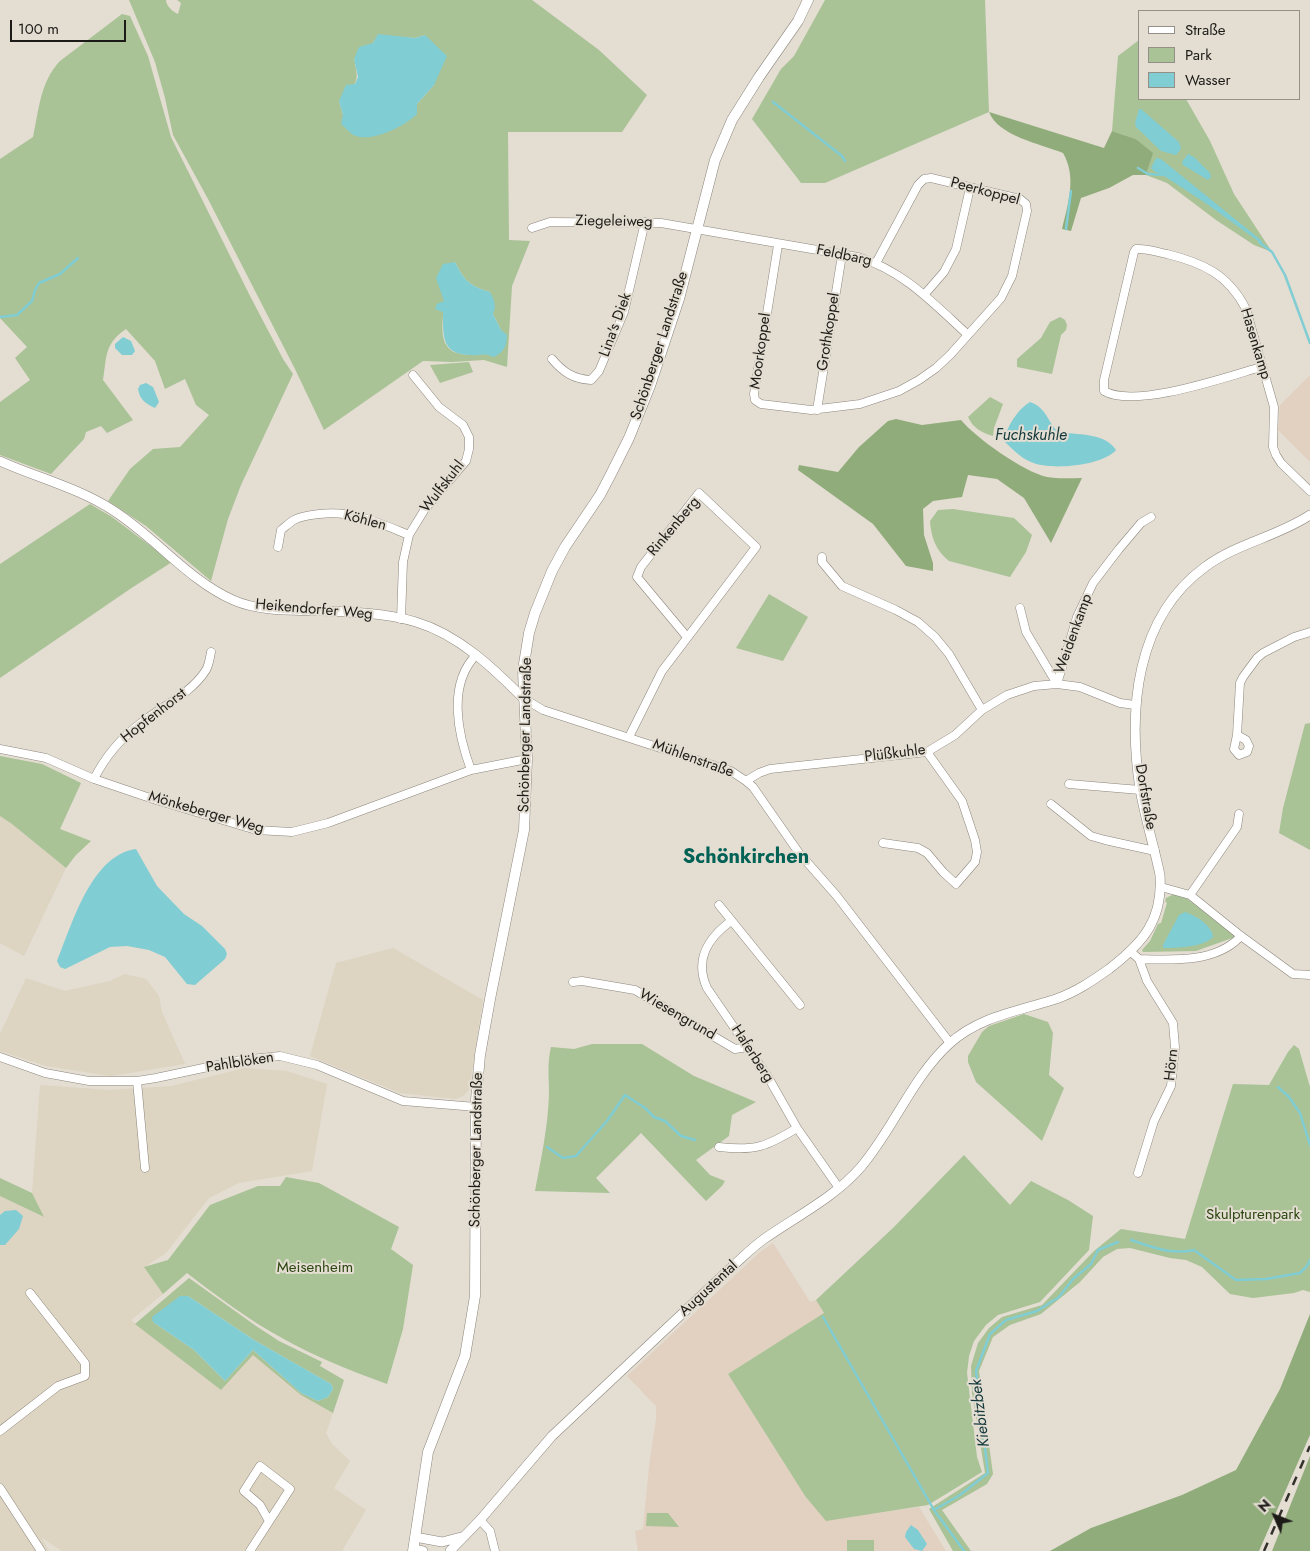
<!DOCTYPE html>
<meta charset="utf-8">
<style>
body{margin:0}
#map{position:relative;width:1310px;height:1551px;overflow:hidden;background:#e3ddd2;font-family:Jost,sans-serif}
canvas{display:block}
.legend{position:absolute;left:1138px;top:10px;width:162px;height:90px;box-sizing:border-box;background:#e3ddd2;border:1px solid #948f87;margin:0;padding:6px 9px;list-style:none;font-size:15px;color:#1d1b17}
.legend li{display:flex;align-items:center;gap:10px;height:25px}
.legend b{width:25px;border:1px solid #948f87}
.north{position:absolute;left:1250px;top:1491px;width:50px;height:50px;-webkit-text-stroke:4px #e3ddd2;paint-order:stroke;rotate:314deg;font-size:14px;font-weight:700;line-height:20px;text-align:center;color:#1d1b17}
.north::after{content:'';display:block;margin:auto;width:18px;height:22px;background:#1d1b17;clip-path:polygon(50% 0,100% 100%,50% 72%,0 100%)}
.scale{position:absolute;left:10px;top:20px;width:116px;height:22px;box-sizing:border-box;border:2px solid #1d1b17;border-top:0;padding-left:6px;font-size:15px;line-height:18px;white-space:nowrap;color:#1d1b17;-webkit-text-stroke:4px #e3ddd2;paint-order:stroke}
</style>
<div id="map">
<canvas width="1310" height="1551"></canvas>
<ul class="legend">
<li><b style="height:6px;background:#fff"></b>Straße</li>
<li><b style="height:14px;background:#a9c296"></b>Park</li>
<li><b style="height:14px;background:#81cdd4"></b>Wasser</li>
</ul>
<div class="north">N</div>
<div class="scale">100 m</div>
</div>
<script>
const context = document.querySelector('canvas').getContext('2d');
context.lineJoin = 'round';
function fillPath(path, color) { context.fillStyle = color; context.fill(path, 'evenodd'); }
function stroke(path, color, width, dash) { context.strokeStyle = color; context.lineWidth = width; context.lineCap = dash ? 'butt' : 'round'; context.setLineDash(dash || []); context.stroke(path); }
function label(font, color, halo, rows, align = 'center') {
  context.font = font + ' Jost,sans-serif'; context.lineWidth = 4; context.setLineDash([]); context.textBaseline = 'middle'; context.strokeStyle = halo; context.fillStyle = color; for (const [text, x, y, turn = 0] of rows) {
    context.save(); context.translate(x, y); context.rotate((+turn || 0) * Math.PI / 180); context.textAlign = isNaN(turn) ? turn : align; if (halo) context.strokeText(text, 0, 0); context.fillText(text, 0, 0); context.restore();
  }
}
const built = new Path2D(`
 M0,816l12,8 54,44 -42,88 -24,-13z
 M393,948l90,52 -14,90 -6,6 -7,3 -56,-6 -90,-37 26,-93z
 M125,974l21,5 13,17 3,16 23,52 -74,12 -65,-10 -46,-15v-17l26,-56 39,13 45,-10z
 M245,1068l42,3 40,13 -15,87 -73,12 -30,15 -43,55 -21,14 18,27 -32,26 90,70 32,-36 48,41 32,18 -7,20 6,11 18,17 -16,27 32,22 -24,41h-280l-21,-14 8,14h-49v-355l43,21 -11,-24 8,-108 69,5 62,-4z`);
const education = new Path2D(`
 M1310,375v87l-32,-32 2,-25z
 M773,1243l37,59 6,-2 8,13 -96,61 77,122 21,24 93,-13 27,44h-308l-3,-20 8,-2 6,-62 7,-48v-13l-29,-30 133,-124z`);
const green = new Path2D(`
 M129,0h37c0,6 7,12 12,14l3,-11 -4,-3h355l67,50 48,45 -25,37h-114l1,108 21,1 -18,45 -5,81 -23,-7 -32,2 -29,-1 -99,69 -29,-61 -87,-170 -35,-64 -8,-37 -10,-36zM378,35l37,3 10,-3 9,50 -17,19 -74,11 -4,-14c17,-18 21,-16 15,-42l19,-16zM455,262c9,18 14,24 35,30l3,22 8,16 -17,23c-11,2 -30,4 -37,-7 -12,-15 3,-66 8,-84z
 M825,0h160l4,112 -164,71h-24l-49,-64 29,-50 13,-13z
 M122,14l8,2 18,40 23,81 78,157 34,65 10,15 -52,111 -13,34 -17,62 -65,-55 -38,-25 22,-32 23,-20 27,-2 29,-32 -13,-10 -11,-26 -20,10 -10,-28 -29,-32c-22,15 -19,27 -23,51l30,40 -26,13 -6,-7 -15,6 -2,7 -33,35 -51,-19v-53l30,-22 -15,-22 12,-11 -27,-29v-159l33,-22c6,-27 7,-55 27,-76z
 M1139,40v59h47l24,42 24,53 38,58 -18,-7 -38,-25 -49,-37 -21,-8 6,-22 -16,-14 -24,-8 6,-75z
 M1060,317l5,3 2,5 -1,5 -5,5 -9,39 -35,-7v-8l24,-21 9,-16z
 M469,362l4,10 -33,11 -10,-18z
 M990,397l13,7 -9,24 -1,8c-11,-3 -20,-8 -25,-19z
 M90,504l22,13 60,45 -42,27 -130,89v-114z
 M953,509l61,9 18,17 -6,17 -16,25 -61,-16c-13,-10 -18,-24 -19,-40l8,-11z
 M769,594l39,23 -25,44 -47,-13z
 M1310,723v127l-31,-17 4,-25 22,-84z
 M0,756l42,8 39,19 -21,46 31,12 -15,14 -10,13 -54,-44 -12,-8z
 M1174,894l12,4 50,37 -1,2 -39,14 -53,1 -1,-2 8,-9 8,-17 3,-1 6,-20 -2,-2 1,-3z
 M1024,1014l24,8 5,11 -4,42 15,13 -22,53 -66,-59 -8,-20v-6l14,-24 7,-6z
 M592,1044h50l52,32 62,26 -24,13 -3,21 -33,24 14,15 15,6 -3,5 -16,15 -65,-68 -45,45 14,15 -75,-2c6,-32 13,-64 14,-97 0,-16 -2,-31 2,-47l23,2z
 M1294,1045l5,4 11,38v205l-7,-2 -9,3 -41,5 -23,-4 -28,-27 -16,-7 -16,-2 -40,-10 -13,1 -14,8 -23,25 -39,32 -31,11 -17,12 -14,34 14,103 -6,10 -45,26 29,41h-18l-24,-42 56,-36 -13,-80 -1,-27 7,-23 11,-15 13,-11 40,-12 52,-54 27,-22 64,10 48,-155 36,1 19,-33z
 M964,1155l46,50 21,-24 37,19 25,16 -4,34 -49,52 -42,13 -12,10 -12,16 -5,15 -2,17 10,84 5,15 -54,33 -102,16 -21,-25 -77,-122 96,-61 -8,-13 78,-73z
 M286,1177l33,6 80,44 -8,22 22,16 -10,64 -16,55c-36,-13 -71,-27 -105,-46 -33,-18 -64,-41 -95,-65l-24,21 -19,-27 24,-7 42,-55 48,-19h22z
 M0,1178l32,15 12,24 -44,-21z
 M189,1278l67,48 23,15 43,21 -2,4 24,14 -11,33 -32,-18 -48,-40 -32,35 -86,-66zM188,1296l66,44 77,44 2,5 -5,8 -10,4 -17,-8 -48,-43 -28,31 -31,-31 -41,-28z
 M647,1513h21l11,14 -33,-1z
 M847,1540h27v11h-27z`);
const forest = new Path2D(`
 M989,112l115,36 8,-17 24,8 17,14 -7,22h-13l-24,13 -28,10 -10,33 -9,-2c6,-25 15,-52 1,-76 -22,-9 -65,-17 -74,-41z
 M896,419l26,6 39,-5c15,18 63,52 86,57 11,2 24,1 35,1l-31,65 -27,-45 -27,-19 -29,-4 -6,22 -29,4 -10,8 1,26 9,28v8l-27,-5 -33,-42 -75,-54 1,-5 39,7 21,-25 29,-26z
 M1310,1314v121l-51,116h-209l41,-23 91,-33 54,-25 44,-81z
 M1310,1456v95h-38z`);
const water = new Path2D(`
 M378,34l37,4 10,-3 22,21 -13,29 -17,19v10c-12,12 -44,28 -61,22 -5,-1 -11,-9 -15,-12l2,-9 -4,-14 7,-16 9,-1 3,-7 -4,-18 5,-12 14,-4z
 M1139,109h2l38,33 2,7 -5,6 -15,-4 -25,-24 -1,-4z
 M1188,154l6,3 16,16 1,4 -3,3 -25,-15 -1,-3z
 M1156,158l5,1 101,82 -1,2 -57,-41 -43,-28 -6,-2 -4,-4z
 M455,262c9,18 14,24 35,30 4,8 7,13 3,22l8,16 6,5c0,11 -3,17 -13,22 -13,-5 -11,-1 -23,-2 -30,0 -28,-20 -28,-43l-8,-3 2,-5 7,-3 -8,-23 7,-14z
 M123,337l8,4 4,10 -3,4h-10l-7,-7v-4z
 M146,383l7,4 6,15 -4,6c-10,-5 -15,-8 -17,-19l2,-4z
 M1030,402c17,6 17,19 28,30 18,3 47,0 58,18 -14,16 -66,21 -85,12 -10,-4 -19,-13 -27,-21 3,-15 13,-31 26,-39z
 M136,849l21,37 27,28 18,12 23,23 2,5 -2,5 -30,26 -8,-1 -22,-27 -16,-7 -22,-4 -17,1 -45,22 -5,-2 -3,-6c15,-36 34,-106 79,-112z
 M1185,912c10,3 28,14 28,25 -9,10 -36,11 -50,11v-3l16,-30z
 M16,1210l7,6 -4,13 -14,16h-5v-30l5,-4z
 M180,1296h8l66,44 77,44 2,5 -5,8 -10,4 -17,-8 -48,-43 -28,31 -31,-31 -41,-28 -1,-5z
 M911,1525l7,5 9,14 -5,7 -8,-2 -9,-12 1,-5z`);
const stream = new Path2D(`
 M773,102l69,54 3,5
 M1138,168l10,6 15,1
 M1066,229l5,-38
 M1259,242l13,10 13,23 25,68
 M0,317l17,-2 15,-14 3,-11 4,-7 21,-9 18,-16
 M1278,1087l11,10 11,16 10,32
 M547,1147l16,11 13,-2 31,-35 18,-26 20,13 9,9 11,4 16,15 14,4
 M1131,1240c21,7 40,15 63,10l42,30 30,-1 34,-6 7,-7 3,-6
 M823,1317l111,193 30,41
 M934,1510l26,-15 28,-22 -12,-102 14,-37 16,-14 31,-9 22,-14 14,-18 18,-15 7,-14 20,-8`);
const minor = new Path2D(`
 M532,228l18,-6 111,1 197,34c46,14 75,46 110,78
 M778,245l-24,149 1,6 6,4 50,6 49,-6 39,-13 20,-11 17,-12 14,-13 51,-57 11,-22 15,-65 -1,-7 -6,-5 -89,-21 -7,1 -6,6 -42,78
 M924,295l20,-23 12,-23 14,-61
 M552,359c11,13 21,20 39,21l8,-9 25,-59 21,-90
 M1261,367c-35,10 -126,42 -157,24v-11l30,-128 2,-3c10,-1 21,3 31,5 36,9 61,20 79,55l28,98 -1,40 3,8 5,8 29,28
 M817,410l25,-155
 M278,547l3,-17c4,-3 8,-7 13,-10 7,-4 17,-5 26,-6 32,-4 59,9 89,21
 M822,557v5l20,24 54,24 22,12 17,15 14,17 33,56
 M1020,608l6,24 31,52
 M401,619l2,-57 6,-27 16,-26 41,-48 3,-12v-12l-6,-12 -24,-18 -26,-32
 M1057,684l20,-67 16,-34 26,-34 22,-26 10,-6
 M523,698l20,12 188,61 15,10 7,6 46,66 37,42 114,148
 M1237,735l9,5 3,6 -2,6 -8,3 -5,-6 3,-14 3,-52 3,-6 14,-19 6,-5 31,-16 16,-5
 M629,737l33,-66 94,-124 -57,-54 -58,74 -4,10 50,60
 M0,749l46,9 48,21 62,21 100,30 36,2 36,-9 143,-53 56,-11
 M471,770c-13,-35 -24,-85 5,-115
 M94,779c11,-22 27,-41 47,-56 21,-17 50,-29 65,-53 3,-5 4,-13 5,-18
 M746,781l13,-8 11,-4 157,-17 28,-17 27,-25 25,-15 27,-9 23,-2 23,3 40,16 15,2
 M1069,784l71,6
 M1051,804l40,32 14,4 50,11
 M883,843l35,5 9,5 16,19 13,12 19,-22 2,-10 -2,-12 -13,-39 -35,-49
 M1161,887l29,8 51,41 52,38 17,1
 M1190,895l47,-68 2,-13
 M719,905l81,100
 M731,921c-23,17 -37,38 -24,67l61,89 29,51 42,60
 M1131,952l8,7c33,1 75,4 100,-21
 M573,982l9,-1 53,9 100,59 13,-2
 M0,1057l45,16 44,8h48l19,-3 85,-18 39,-4 37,9 86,36 73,6
 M137,1081l8,87
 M719,1147c36,4 47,0 78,-19
 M1138,1173l16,-52 17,-35 4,-39 -2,-24 -26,-42 -8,-22
 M0,1431l58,-45 27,-10v-13l-55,-70
 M0,1488l41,63
 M480,1520l10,11 5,20
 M250,1551l40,-62 -30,-23 -16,25 16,14 9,16`);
const tertiary = new Path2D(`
 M0,461c38,17 79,27 114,50 42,27 74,69 119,89 27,12 60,10 89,11 31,1 64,2 94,11 43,13 77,46 107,76
 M415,1537l27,5 23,-6
 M414,1549l9,2
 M450,1551l30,-31 72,-84 183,-172c10,-9 19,-18 29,-25 33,-23 71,-42 97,-72 33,-39 51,-89 88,-123 31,-28 70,-33 107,-45 20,-7 36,-18 53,-30 34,-26 54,-49 51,-94 -6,-29 -15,-57 -20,-86 -12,-78 -5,-171 65,-222 32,-24 72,-30 105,-52`);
const secondary = new Path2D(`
 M413,1551l15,-99 37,-96 10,-60 1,-196 4,-45 10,-56 34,-169 3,-71 -4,-89 6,-37 6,-20 17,-42 13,-24 35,-52 11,-21 18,-36 21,-52 29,-87 36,-139 17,-40 27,-43 39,-56 10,-21`);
const rail = new Path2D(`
 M1264,1551l46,-105`);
const streetNames = [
 ["Peerkoppel",985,192,15],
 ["Ziegeleiweg",614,222,1],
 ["Feldbarg",844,256,12],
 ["Lina's Diek",616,325,-70],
 ["Grothkoppel",829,332,-81],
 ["Hasenkamp",1255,344,73],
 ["Schönberger Landstraße",660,346,-72],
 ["Moorkoppel",761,351,-82],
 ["Wulfskuhl",443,487,-52],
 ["Köhlen",365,521,15],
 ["Rinkenberg",674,527,-50],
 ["Heikendorfer Weg",314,610,5],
 ["Weidenkamp",1074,634,-70],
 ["Hopfenhorst",154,716,-38],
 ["Schönberger Landstraße",526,735,-89],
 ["Plüßkuhle",895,754,-7],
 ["Mühlenstraße",693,759,20],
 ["Dorfstraße",1145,797,80],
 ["Mönkeberger Weg",206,813,16],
 ["Wiesengrund",677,1015,30],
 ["Haferberg",752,1054,57],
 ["Pahlblöken",240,1063,-9],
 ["Hörn",1172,1065,-84],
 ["Schönberger Landstraße",477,1150,-89],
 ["Augustental",709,1289,-43]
];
const parkNames = [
 ["Skulpturenpark",1253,1215],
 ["Meisenheim",315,1268]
];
const waterNames = [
 ["Fuchskuhle",1031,436],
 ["Kiebitzbek",981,1413,-97]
];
const districtNames = [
 ["Schönkirchen",746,858]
];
fillPath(built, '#ddd4c1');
fillPath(education, '#e2d1c0');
fillPath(green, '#a9c296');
fillPath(forest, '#91ac7b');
fillPath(water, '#81cdd4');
stroke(stream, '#81cdd4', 2.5);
stroke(minor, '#8c867c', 9);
stroke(tertiary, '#8c867c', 10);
stroke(secondary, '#8c867c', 11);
stroke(minor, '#fff', 8);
stroke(tertiary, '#fff', 9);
stroke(secondary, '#fff', 10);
stroke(rail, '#33312c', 2.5, [9, 9]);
label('15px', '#1d1b17', '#e3ddd2', streetNames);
label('15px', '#2b450f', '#e3ddd2', parkNames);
label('italic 16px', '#14393c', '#e3ddd2', waterNames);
label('bold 20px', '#006155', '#e3ddd2', districtNames);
</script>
